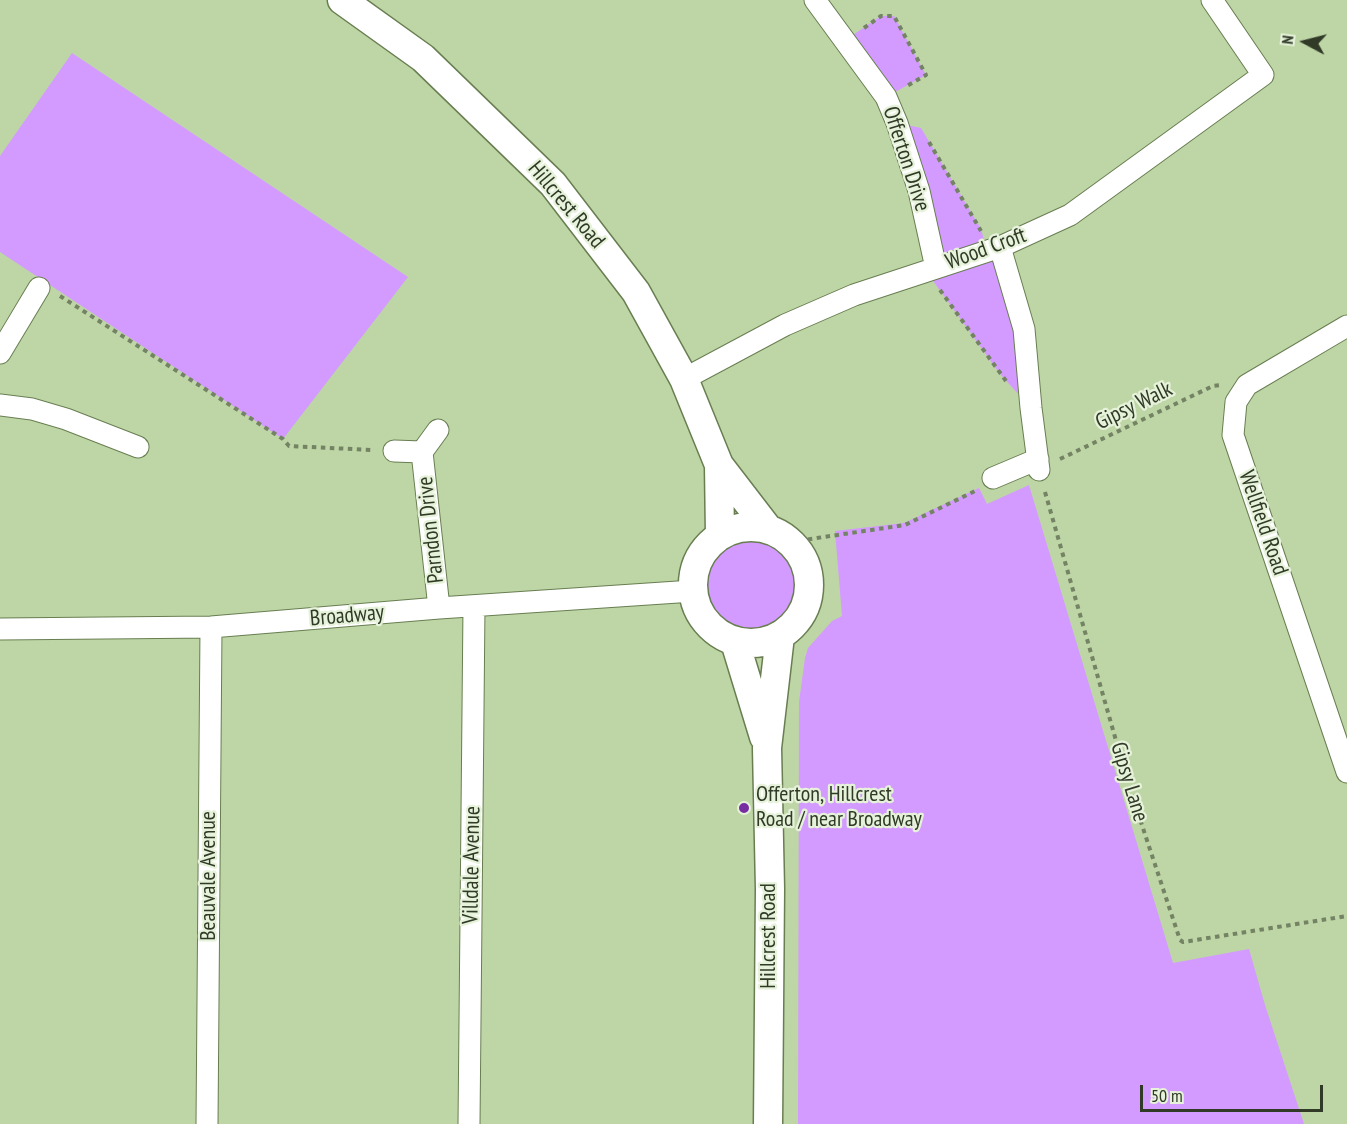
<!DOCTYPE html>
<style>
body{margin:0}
#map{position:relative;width:1347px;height:1124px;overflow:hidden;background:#bed6a6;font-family:"PT Sans Narrow",sans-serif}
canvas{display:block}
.north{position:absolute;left:1275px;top:12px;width:60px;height:60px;-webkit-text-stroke:4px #e6f2da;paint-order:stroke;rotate:277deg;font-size:16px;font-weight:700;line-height:24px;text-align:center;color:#303a27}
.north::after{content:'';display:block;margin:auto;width:21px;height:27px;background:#303a27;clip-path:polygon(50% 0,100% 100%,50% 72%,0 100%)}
.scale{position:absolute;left:1140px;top:1085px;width:183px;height:27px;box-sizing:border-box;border:3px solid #303a27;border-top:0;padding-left:8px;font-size:18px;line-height:21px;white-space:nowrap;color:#303a27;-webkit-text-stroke:4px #e6f2da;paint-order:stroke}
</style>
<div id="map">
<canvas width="1347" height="1124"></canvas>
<div class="north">N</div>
<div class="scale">50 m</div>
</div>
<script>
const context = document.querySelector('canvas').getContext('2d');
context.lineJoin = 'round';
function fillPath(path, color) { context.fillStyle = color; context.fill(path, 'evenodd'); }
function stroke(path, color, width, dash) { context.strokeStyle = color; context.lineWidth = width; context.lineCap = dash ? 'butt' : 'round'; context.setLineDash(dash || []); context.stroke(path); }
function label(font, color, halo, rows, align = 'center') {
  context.font = font + ' "PT Sans Narrow",sans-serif'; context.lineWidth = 4.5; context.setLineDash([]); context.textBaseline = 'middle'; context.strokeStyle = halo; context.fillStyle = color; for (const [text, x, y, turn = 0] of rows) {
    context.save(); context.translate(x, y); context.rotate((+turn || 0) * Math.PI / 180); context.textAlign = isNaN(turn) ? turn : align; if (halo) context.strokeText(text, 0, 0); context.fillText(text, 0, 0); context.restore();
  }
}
const green = new Path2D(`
 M881,16h13l32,59 -40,22 -42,-56z
 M72,53l336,224 -125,162 -283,-187v-96z
 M897,123l24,5 60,101 6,22 13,-4 31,161 -31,-34 -74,-103z
 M1029,485l144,478 76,-14 16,56 39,119h-506l1,-422 6,-44 3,-10 24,-27 10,-5 -7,-85 69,-8 75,-35 8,16z
 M693 586a58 58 0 1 1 116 0a58 58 0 1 1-116 0Z`);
const path = new Path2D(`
 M864,28l17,-12h13l32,59 -21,12
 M929,142l52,89
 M940,290l66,91
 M60,296l223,143 6,7 83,4
 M1060,459l153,-73 9,-1
 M1045,492l84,294 51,154 3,2 164,-26
 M790,542l115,-17 70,-34`);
const street = new Path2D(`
 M815,0l71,97 11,26 22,68 17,77
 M1000,247l24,82 7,79 8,62
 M1347,326l-100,59 -11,17 -3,33 114,337
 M0,353l39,-65
 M684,379l101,-54 69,-30 146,-48 70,-32 193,-140 -51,-75
 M0,405l32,4 34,10 72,28
 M394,451l28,1 16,-22
 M422,452l17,156
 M993,478l45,-19
 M0,629l211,-2 228,-19 254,-17
 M207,1124l4,-497
 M469,1124l5,-518`);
const secondary = new Path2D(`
 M342,0l81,58 130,126 83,108 48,87 35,86 50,65
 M719,465l1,71
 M693 585a58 58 0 1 1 116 0a58 58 0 1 1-116 0Z
 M735,642l29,95
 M768,1124l2,-235 -3,-141 13,-112`);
const markers = [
 [744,808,6,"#762ea1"]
];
const streetNames = [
 ["Offerton Drive",906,159,72],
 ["Hillcrest Road",566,205,50],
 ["Wood Croft",986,249,-20],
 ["Gipsy Walk",1134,406,-26],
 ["Wellfield Road",1263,523,71],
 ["Parndon Drive",431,530,-96],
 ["Broadway",347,616,-5],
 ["Gipsy Lane",1129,782,73],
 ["Villdale Avenue",472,865,-89],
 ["Beauvale Avenue",209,876,-90],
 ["Hillcrest Road",769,936,-90]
];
const poiNames = [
 ["Offerton, Hillcrest",756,795],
 ["Road / near Broadway",756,820]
];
fillPath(green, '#d39aff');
stroke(street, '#687e51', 23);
stroke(secondary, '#687e51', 31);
stroke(path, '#738363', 4, [4.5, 4.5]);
stroke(street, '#fff', 21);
stroke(secondary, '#fff', 28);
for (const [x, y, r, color] of markers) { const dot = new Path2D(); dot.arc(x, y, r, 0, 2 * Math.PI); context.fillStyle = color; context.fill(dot); stroke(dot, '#e6f2da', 2); }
label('22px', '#303a27', '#e6f2da', streetNames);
label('22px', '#303a27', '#e6f2da', poiNames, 'left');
</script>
